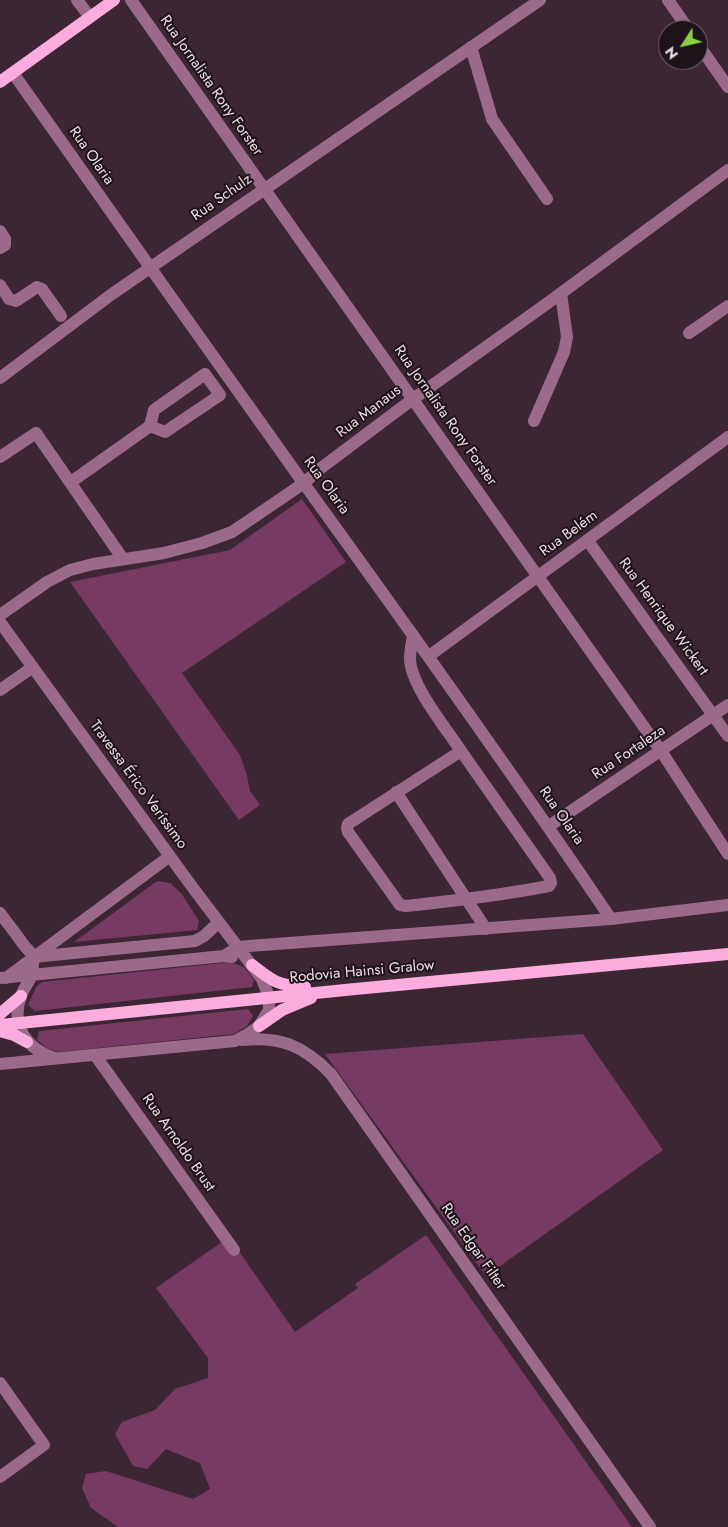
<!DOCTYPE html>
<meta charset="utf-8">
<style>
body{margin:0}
#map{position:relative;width:728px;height:1527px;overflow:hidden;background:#3d2634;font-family:Jost,sans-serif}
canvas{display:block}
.north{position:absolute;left:658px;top:20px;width:50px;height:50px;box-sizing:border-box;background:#1d1319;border:1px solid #71646b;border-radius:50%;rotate:235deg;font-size:14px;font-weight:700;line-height:20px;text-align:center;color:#eedee7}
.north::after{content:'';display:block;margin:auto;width:18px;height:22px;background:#8dce44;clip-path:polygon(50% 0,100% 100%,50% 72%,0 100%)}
</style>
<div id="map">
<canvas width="728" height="1527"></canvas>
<div class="north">N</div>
</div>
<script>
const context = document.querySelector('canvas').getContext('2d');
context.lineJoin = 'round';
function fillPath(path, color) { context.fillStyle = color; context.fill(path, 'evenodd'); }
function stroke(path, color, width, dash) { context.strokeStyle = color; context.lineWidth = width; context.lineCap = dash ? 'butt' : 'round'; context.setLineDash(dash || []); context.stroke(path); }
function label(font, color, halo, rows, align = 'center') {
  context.font = font + ' Jost,sans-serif'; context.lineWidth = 4; context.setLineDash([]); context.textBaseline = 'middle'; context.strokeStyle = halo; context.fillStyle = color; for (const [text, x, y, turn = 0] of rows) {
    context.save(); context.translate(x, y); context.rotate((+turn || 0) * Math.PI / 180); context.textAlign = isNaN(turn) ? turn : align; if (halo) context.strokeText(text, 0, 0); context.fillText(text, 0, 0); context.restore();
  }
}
const green = new Path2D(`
 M302,499l44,63 -164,111 58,82 7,21 3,15 10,14 -21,15 -169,-238 160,-32z
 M157,881l13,2 11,10 18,28 -2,9 -123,12z
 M231,962l13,5 10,13 -2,7 -217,24 -7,-6 8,-18 6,-5z
 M248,1009l5,7 -6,10 -13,8 -176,18 -11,-4 -10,-8 2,-9z
 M583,1034l80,116 -177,126 -161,-222z
 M426,1235l206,292h-514l-27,-19 -9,-20 4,-14 20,-3 87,28 17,-10 -10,-26 -34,-14 -19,20 -14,-3 -18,-32 7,-12 33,-12 20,-21 33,-11v-20l-52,-70 73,-51 66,95 63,-44 -3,-4z`);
const minor = new Path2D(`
 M77,0l13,17
 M131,0l530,751 67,103
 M668,0l21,30
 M698,44l30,43
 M471,47l21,72 55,80
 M13,73c96,137 192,272 289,408 105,145 209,290 309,438
 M0,231l5,8v6l-5,3
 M0,285l9,14 7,2 21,-14 5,2 19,27
 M689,333l39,-27
 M0,378l112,-84 428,-294
 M534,421l30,-69 3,-15 -6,-44
 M0,457l36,-24 87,126
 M71,482l79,-56 4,-16 51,-36 15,21 -55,37 -15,-6
 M588,541l140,195
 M0,615l47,-33 23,-12 23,-6 71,-11 38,-10 30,-11 72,-49 17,-15 92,-69 132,-94 183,-135
 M0,622l193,266 69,91 7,18v13l-10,16 -11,8 -13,7 -235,23
 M413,635c-1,7 -3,16 -3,23 0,27 36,70 51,93
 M429,656l299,-219
 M0,690l33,-23
 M461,751l89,127 1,5 -2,3c-47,9 -96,15 -143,20l-6,-1 -52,-73 -1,-4 1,-4z
 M396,792l90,137
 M549,826l179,-121
 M0,913c8,11 16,21 23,31 3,4 8,8 10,12 0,1 0,7 0,8 0,18 -7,17 -12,32 -11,29 6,54 34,62
 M224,956l14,-9 11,-1 362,-27 117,-14
 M33,957l162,-16 9,-5 14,-13
 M0,978l224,-22 8,1
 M6,978l164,-122
 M242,1040c39,-4 62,6 89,34l319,453
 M95,1055l139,195
 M0,1383l44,62 -44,32`);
const major = new Path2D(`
 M0,82l114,-82
 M252,965c20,16 27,21 53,22
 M0,1014l21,-18
 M0,1025l355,-36 373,-35
 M259,1026l23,-16 29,-12
 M0,1031l14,4 13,7`);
const streetNames = [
 ["Rua Jornalista Rony Forster",211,86,55],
 ["Rua Olaria",91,156,55],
 ["Rua Schulz",222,198,-35],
 ["Rua Manaus",369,412,-37],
 ["Rua Jornalista Rony Forster",445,416,55],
 ["Rua Olaria",326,486,54],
 ["Rua Belém",569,534,-36],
 ["Rua Henrique Wickert",663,617,54],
 ["Rua Fortaleza",629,753,-34],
 ["Travessa Érico Veríssimo",138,785,54],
 ["Rua Olaria",561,816,55],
 ["Rodovia Hainsi Gralow",362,972,-5],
 ["Rua Arnoldo Brust",178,1143,55],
 ["Rua Edgar Filter",473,1247,55]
];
fillPath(green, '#773a63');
stroke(minor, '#9b6a89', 12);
stroke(major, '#fdace0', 12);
label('15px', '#eedee7', '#1d1319', streetNames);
</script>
